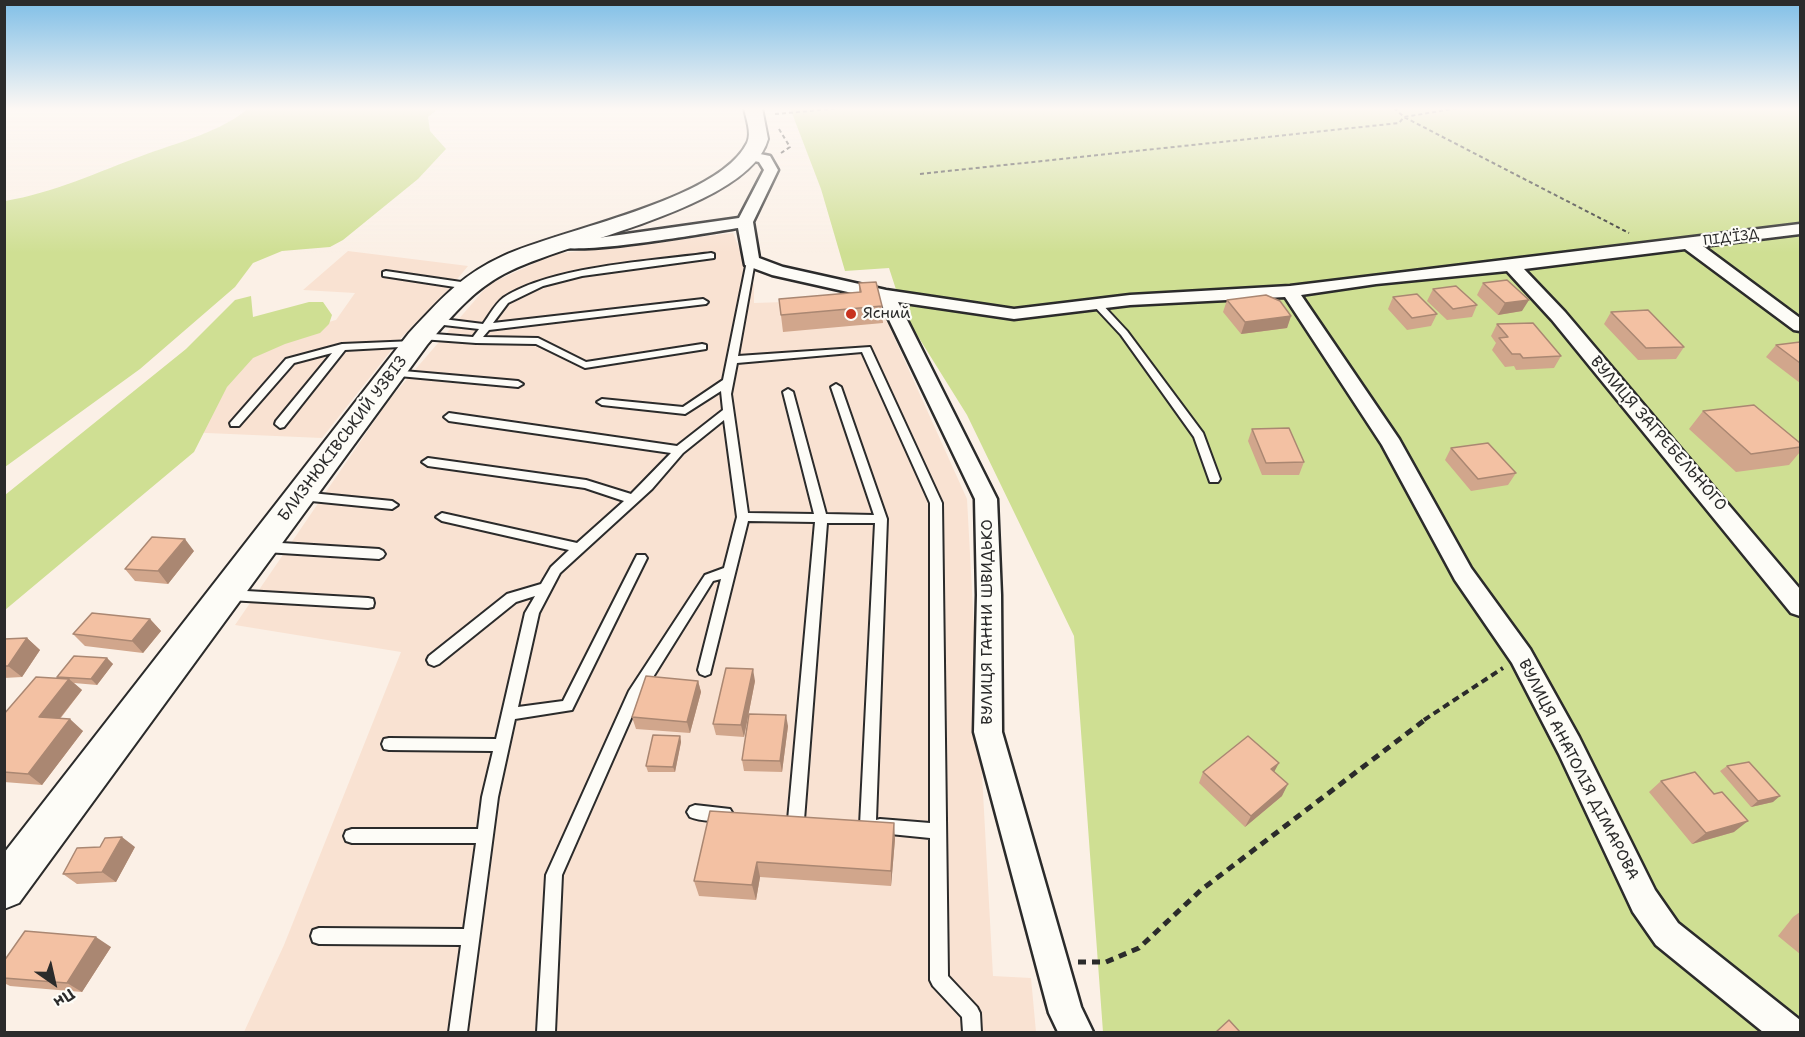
<!DOCTYPE html>
<meta charset="utf-8">
<style>
body{margin:0}
#map{position:relative;width:1805px;height:1037px;overflow:hidden;background:#fbf0e6;font-family:"Shantell Sans",sans-serif}
canvas{display:block}
.frame{position:absolute;inset:0;border:6px solid #2b2b2b;pointer-events:none}
.north{position:absolute;left:24px;top:953px;width:60px;height:60px;-webkit-text-stroke:4px #fdfcf7;paint-order:stroke;rotate:146deg;font-size:16px;font-weight:700;line-height:24px;text-align:center;color:#2b2b2b}
.north::after{content:'';display:block;margin:auto;width:21px;height:27px;background:#2b2b2b;clip-path:polygon(50% 0,100% 100%,50% 72%,0 100%)}
</style>
<div id="map">
<canvas width="1805" height="1037"></canvas>
<div class="frame"></div>
<div class="north">Пн</div>
</div>
<script>
const context = document.querySelector('canvas').getContext('2d');
context.lineJoin = 'round';
function fillPath(path, color) { context.fillStyle = color; context.fill(path, 'evenodd'); }
function stroke(path, color, width, dash) { context.strokeStyle = color; context.lineWidth = width; context.lineCap = dash ? 'butt' : 'round'; context.setLineDash(dash || []); context.stroke(path); }
function label(font, color, halo, rows, align = 'center') {
  context.font = font + ' "Shantell Sans",sans-serif'; context.lineWidth = 4.5; context.setLineDash([]); context.textBaseline = 'middle'; context.strokeStyle = halo; context.fillStyle = color; for (const [text, x, y, turn = 0] of rows) {
    context.save(); context.translate(x, y); context.rotate((+turn || 0) * Math.PI / 180); context.textAlign = isNaN(turn) ? turn : align; if (halo) context.strokeText(text, 0, 0); context.fillText(text, 0, 0); context.restore();
  }
}
const built = new Path2D(`
 M733,233l21,52v18l123,-4 90,200 26,477 38,2 5,54h-792l40,-87 117,-293 -166,-27 153,-224 101,-117 66,-30z
 M348,251l120,15 -19,23 -48,49 -79,100 -138,-6 64,-78 46,-23 42,-11 19,-27 -52,-3z`);
const green = new Path2D(`
 M248,108h191l-11,9 2,14 16,18 -28,30 -75,61 -13,7 -48,4 -29,12 -18,24 -95,82 -135,98v-266c48,-8 93,-29 139,-46 32,-12 80,-24 104,-47z
 M790,108h1010v924h-697l-29,-396 -107,-221 -63,-101 -15,-46 -44,3 -24,-82z
 M251,296l2,21 56,-15h14l9,13 -3,9 -9,9 -35,11 -32,14 -26,29 -33,65 -189,158v-115l181,-146 49,-49z`);
const pathFar2 = new Path2D(`
 M1394,108l10,9 225,116
 M775,114l68,-6
 M779,129l11,18 -9,6
 M920,174l479,-51 5,-6 54,-9`);
const pathFar1 = new Path2D(`
 M1424,720l79,-52`);
const path = new Path2D(`
 M1078,962h28l33,-14 62,-58 225,-171`);
const lane = new Path2D(`
 M711,253l3,1v4l-132,18 -39,10 -35,17 -15,20 210,-24 5,3 -2,2 -217,26 -6,7 55,1 48,24 116,-18 4,1v4l-121,19 -49,-24 -60,-1 -55,-4 -5,-3 5,-3 52,4 6,-8 -44,-5 -5,-3 5,-3 48,6c6,-8 12,-20 20,-26 48,-32 150,-37 208,-45z
 M751,258l4,3 -17,95 132,-9 72,156 6,473 29,31 3,6 1,19h-18l-1,-15 -29,-31 -3,-6v-142l-50,-5 -6,-3 -6,2 -6,-2 -2,-5 15,-302h-48l-23,297 -3,5 -5,2 -5,-2 -3,-5 27,-298 -67,-1 -38,153 -5,2 -5,-2 -2,-4 23,-91 -8,2 -73,117 -78,177 -7,157h-18l9,-157 83,-184 76,-116 19,-7 13,-51 -13,-97 -41,33 -31,36 -92,84 -21,40 -21,94 45,-6 74,-146h8l2,3 -75,152 -57,9 -17,78 -31,235h-18l12,-87 -142,-1 -6,-2 -2,-6 2,-6 6,-2 145,1 12,-86h-124l-6,-2 -2,-5 2,-5 6,-2h126l4,-32 11,-46 -104,-1 -5,-1 -2,-5 2,-5 5,-1 107,1 29,-126 10,-17 -19,6 -77,62 -5,2 -5,-2 -2,-4 2,-4 78,-62 34,-10 10,-17 18,-17 -127,-29 -6,-4 6,-4 135,30 47,-42 -39,-13 -157,-22 -6,-4 6,-4 158,22 45,14 40,-41 -222,-32 -5,-4 5,-4 228,33 46,-36 -2,-19 -36,23 -83,-9 -5,-3 5,-3 81,8 40,-27 24,-119zM862,352l68,151v320l-50,-4 -4,1 11,-301 -46,-132 -5,-3 -5,3 43,128 -48,-1 -33,-122 -5,-3 -5,3 31,122 -66,-1 -17,-119 6,-31z
 M386,271l82,12 5,3 -5,3 -85,-13v-4z
 M1097,301l3,1 27,29 76,102 17,46 -2,3h-8l-16,-45 -73,-102 -27,-29v-4z
 M414,341l4,1v4l-73,4 -61,77 -4,1 -5,-4 1,-3 56,-68 -38,10 -55,63h-8l-1,-3 56,-64 56,-15z
 M392,370l126,11 5,3 -5,3 -130,-12 -1,-2 1,-2z
 M301,492l91,9 6,4 -6,4 -91,-9 -6,-4z
 M265,542l114,7 4,2 2,3 -2,3 -4,2 -114,-7 -4,-2 -2,-3 2,-3z
 M229,590l139,8 5,1 1,4 -1,4 -5,1 -139,-8 -5,-1 -1,-4 1,-4z
 M695,805l35,4 3,5 -3,5c-10,4 -30,2 -40,-2l-3,-5 3,-5z`);
const street = new Path2D(`
 M750,152l20,4 8,14 -25,52 6,36 24,9 103,23 128,19 116,-14 160,-9 510,-62v10l-97,12 97,72v13l-6,-1 -109,-81 -161,20 41,43 235,277v27l-9,-3 -239,-293 -45,-49 -131,13 -75,11 98,144 72,129 59,81 49,88 76,153 23,33 122,97v12h-37l-107,-87 -23,-33 -74,-158 -47,-91 -57,-83 -73,-135 -97,-148 -155,8 -116,14 -116,-17 99,197 4,96 1,137 79,275 12,25h-35l-9,-19 -75,-281 3,-137 -2,-96 -96,-200 -107,-24 -27,-10 -7,-37c-27,4 -178,32 -191,15l8,-5 36,1 148,-21 25,-48 -5,-8 -14,-3 -2,-3z`);
const secondary = new Path2D(`
 M744,108h18l6,31c-18,69 -203,102 -264,135 -32,17 -53,43 -77,71l-408,558 -15,6v-56l405,-520c30,-32 52,-58 94,-77 58,-27 215,-55 244,-113 5,-10 -1,-24 -3,-35z`);
const wall = new Path2D(`
 M859,283l23,23 1,17 -100,9 -4,-33 80,-6z
 M1483,283l39,28 -24,4 -21,-20z
 M1433,289l44,16 -5,12 -25,3 -20,-19z
 M1393,297l44,17 -6,12 -24,4 -19,-21z
 M1227,300l64,16 -4,12 -46,6 -18,-22z
 M1611,312l73,35 -8,12 -38,1 -34,-36z
 M1497,324l64,32 -7,12 -38,2 -2,-4 -9,1 -13,-17 4,-7 -5,-7z
 M1800,342v41l-34,-26 10,-12z
 M1703,411l97,32v9l-11,13 -53,7 -47,-43z
 M1252,429l52,33 -5,13h-37l-14,-34z
 M1451,448l65,25 -8,12 -37,6 -26,-31z
 M194,551l-26,33 -33,-3 -10,-12z
 M150,619l11,12 -18,22 -58,-7 -12,-12z
 M27,638l13,12 -18,27 -18,1v-39z
 M107,658l6,6 -16,21 -23,-2 8,7 -22,29 23,12 -41,54 -38,-3v-68l55,-36 -2,-1z
 M698,681l3,11 -11,41 -54,-4 -4,-12z
 M755,681l-11,56 -28,-2 -3,-11z
 M788,726l-6,46 -38,-1 -2,-11z
 M680,736l1,6 -6,30h-27l-2,-6z
 M1727,766l46,36 -22,5 -31,-36z
 M1203,772h71l8,24 -37,31 -46,-44z
 M1661,781l73,51 -42,12 -43,-52z
 M710,811l185,28 -4,47 -131,-9 -4,23 -57,-4 -5,-15z
 M135,847l-19,35 -39,2 -14,-10z
 M1800,912v42l-22,-18 15,-19z
 M111,947l-29,45 -72,-6 -6,-3v-22z`);
const shadedWall = new Path2D(`
 M1529,300l-7,11 -24,4 7,-12z
 M1291,316l-4,12 -46,6 4,-12z
 M185,539l9,12 -26,33 -10,-13z
 M150,619l11,12 -18,22 -11,-12z
 M27,638l13,12 -18,27 -14,-11z
 M107,658l6,6 -16,21 -6,-6z
 M753,669l2,12 -11,56 -3,-12z
 M69,679l13,11 -30,38 -13,-11z
 M698,681l3,11 -11,41 -3,-11z
 M786,715l2,11 -6,46 -2,-11z
 M70,719l13,12 -41,54 -14,-11z
 M680,736l1,6 -6,30 -2,-5z
 M1279,763l-6,11 -2,-5z
 M1288,784l-6,12 -37,31 6,-11z
 M1780,796l-7,6 -22,5 7,-6z
 M1748,821l-14,11 -42,12 14,-11z
 M894,823l1,16 -4,47v-15z
 M122,837l13,10 -19,35 -14,-10z
 M757,862l3,15 -4,23 -4,-15z
 M96,937l15,10 -29,45 -15,-9z`);
const building = new Path2D(`
 M1507,280l22,20 -24,3 -22,-20z
 M876,282l6,24 -101,9 -2,-16 82,-7 -2,-9z
 M1456,286l21,19 -24,4 -20,-20z
 M1417,294l20,20 -25,4 -19,-21z
 M1266,295l14,6 11,15 -46,6 -18,-22z
 M1648,310l36,37 -38,1 -35,-36z
 M1533,323l28,33 -38,2 -3,-4h-8l-13,-16 9,-1 -11,-13z
 M1800,342v21l-24,-18z
 M1754,405l46,38v4l-49,7 -48,-43z
 M1289,428l15,34 -38,1 -14,-34z
 M1488,443l28,30 -38,6 -27,-31z
 M152,537l33,2 -27,32 -33,-2z
 M92,613l58,6 -18,22 -59,-7z
 M27,638l-19,28h-4v-27z
 M74,656l33,2 -16,21 -34,-2z
 M726,668l27,1 -12,56 -28,-1z
 M646,676l52,5 -11,41 -55,-5z
 M36,677l33,2 -30,38 31,2 -42,55 -24,-2v-58z
 M749,714l37,1 -6,46 -38,-1z
 M653,735l27,1 -7,31 -27,-1z
 M1248,736l31,27 -8,6 17,15 -37,32 -48,-44z
 M1749,762l31,34 -22,5 -31,-35z
 M1695,772l19,22 8,-2 26,29 -42,12 -45,-52z
 M710,811l184,12 -3,48 -134,-9 -5,23 -58,-4z
 M122,837l-20,35 -39,2 14,-26 23,-1 5,-9z
 M25,931l71,6 -29,46 -63,-5v-17z
 M1229,1020l11,12h-24z`);
const markers = [
 [851,314,6,"#c8321e"]
];
const farStreetnames = [
 ["ПІД'ЇЗД",1731,238,-7]
];
const poiNames = [
 ["Ясний",863,314]
];
const streetNames = [
 ["ВУЛИЦЯ ЗАГРЕБЕЛЬНОГО",1658,434,49],
 ["БЛИЗНЮКІВСЬКИЙ УЗВІЗ",343,439,-53],
 ["ВУЛИЦЯ ГАННИ ШВИДЬКО",988,622,-90],
 ["ВУЛИЦЯ АНАТОЛІЯ ДІМАРОВА",1578,770,63]
];
fillPath(built, '#f9e2d2');
fillPath(green, '#cfdf93');
stroke(lane, '#2b2b2b', 4);
stroke(street, '#2b2b2b', 5);
stroke(secondary, '#2b2b2b', 4);
stroke(pathFar2, '#2b2b2b', 2, [4, 3]);
stroke(pathFar1, '#2b2b2b', 4, [7, 4.5]);
stroke(path, '#2b2b2b', 5, [8, 6]);
fillPath(lane, '#fdfcf7');
fillPath(street, '#fdfcf7');
fillPath(secondary, '#fdfcf7');
fillPath(wall, '#d1a68c');
fillPath(shadedWall, '#aa8772');
fillPath(building, '#f3c1a3');
stroke(building, '#aa8772', 1.5);
const sky = context.createLinearGradient(0, 0, 0, 253);
sky.addColorStop(0, '#80bfe7');
sky.addColorStop(0.43, '#fdf8f4');
sky.addColorStop(1, '#fdf8f400');
context.fillStyle = sky;
context.fillRect(0, 0, 1805, 253);
for (const [x, y, r, color] of markers) { const dot = new Path2D(); dot.arc(x, y, r, 0, 2 * Math.PI); context.fillStyle = color; context.fill(dot); stroke(dot, '#fdfcf7', 2); }
label('14px', '#2b2b2b', '#fdfcf7', farStreetnames);
label('16px', '#2b2b2b', '#fdfcf7', poiNames, 'left');
label('16px', '#2b2b2b', '#fdfcf7', streetNames);
</script>
